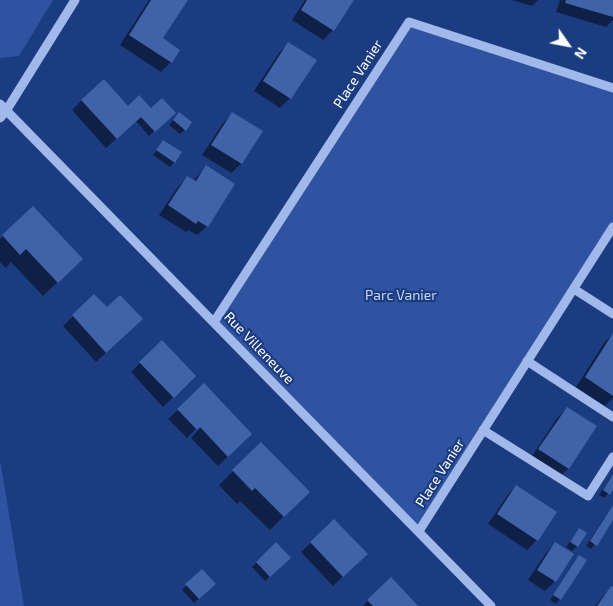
<!DOCTYPE html>
<style>
body{margin:0}
#map{position:relative;width:613px;height:606px;overflow:hidden;background:#1c3c81;font-family:"Exo 2",sans-serif}
canvas{display:block}
.north{position:absolute;left:543px;top:20px;width:50px;height:50px;-webkit-text-stroke:4px #1c3c81;paint-order:stroke;rotate:123deg;font-size:14px;font-weight:700;line-height:20px;text-align:center;color:#fff}
.north::after{content:'';display:block;margin:auto;width:18px;height:22px;background:#fff;clip-path:polygon(50% 0,100% 100%,50% 72%,0 100%)}
</style>
<div id="map">
<canvas width="613" height="606"></canvas>
<div class="north">N</div>
</div>
<script>
const context = document.querySelector('canvas').getContext('2d');
context.lineJoin = 'round';
function fillPath(path, color) { context.fillStyle = color; context.fill(path, 'evenodd'); }
function stroke(path, color, width, dash) { context.strokeStyle = color; context.lineWidth = width; context.lineCap = dash ? 'butt' : 'round'; context.setLineDash(dash || []); context.stroke(path); }
function label(font, color, halo, rows, align = 'center') {
  context.font = font + ' "Exo 2",sans-serif'; context.lineWidth = 4.5; context.setLineDash([]); context.textBaseline = 'middle'; context.strokeStyle = halo; context.fillStyle = color; for (const [text, x, y, turn = 0] of rows) {
    context.save(); context.translate(x, y); context.rotate((+turn || 0) * Math.PI / 180); context.textAlign = isNaN(turn) ? turn : align; if (halo) context.strokeText(text, 0, 0); context.fillText(text, 0, 0); context.restore();
  }
}
const green = new Path2D(`
 M0,0h53l-34,56 -19,2z
 M409,22l204,66v139l-194,304 -205,-209z
 M0,464l1,1 23,141h-24z`);
const shadow = new Path2D(`
 M149,0h37l-25,39 18,11 -8,12 -10,10 -41,-27z
 M305,0h47l-19,30 -10,10 -31,-20z
 M512,0h26l-6,6z
 M560,0h53v20l-7,7 -50,-15z
 M289,43l26,18 -25,37 -10,10 -26,-17 25,-38z
 M82,100l46,7 14,11 20,-18 12,13 -25,23 -13,-15 -30,27 -34,-38z
 M233,113l29,19 -21,32 -10,9 -29,-18 21,-32z
 M175,118l10,12 -5,4 -11,-9z
 M163,142l12,20 -5,5 -17,-12z
 M206,167l1,59 -10,9 -9,-5 -2,2 -27,-17 19,-28 9,-10 6,4z
 M33,208l34,65 -24,23 -32,-34 -5,6 -6,-6v-23z
 M94,296l37,33 -35,33 -33,-36z
 M613,334v64l-8,8 -29,-19 28,-44z
 M161,342l33,34 -31,31 -32,-35z
 M204,385l47,49 -33,32 -27,-28 11,-12 -2,-2 -13,14 -19,-19z
 M567,408l28,19 -27,42 -10,9 -28,-19 27,-41z
 M261,444l47,48 -38,38 -30,-29 -3,3 -18,-19z
 M613,473v15l-9,10 -5,-3z
 M516,486l21,54 -10,10 -39,-26 19,-28z
 M613,505v13l-22,31 -5,-3z
 M334,521l32,33 -33,32 -32,-34z
 M579,529l-2,17 -5,5 -6,-4z
 M556,543l-1,38 -10,10 -17,-11 18,-27z
 M276,544l13,14 -24,23 -13,-14z
 M580,556l-20,43 -4,5 -6,-4z
 M202,570l12,14 -20,19 -12,-13z
 M611,587l2,2v17h-18z
 M368,600l49,6h-54z`);
const building = new Path2D(`
 M151,0h37l-25,38 17,12 -8,13 -43,-28z
 M307,0h47l-20,31 -33,-21z
 M566,0h47v17l-48,-14z
 M288,42l29,18 -26,39 -28,-18z
 M104,79l24,27 11,-11 12,13 11,-10 14,15 -21,19 -14,-15 -24,22 -36,-39z
 M179,112l13,10 -6,9 -13,-11z
 M232,112l31,19 -21,33 -31,-19z
 M163,140l19,12 -7,11 -19,-13z
 M206,165l29,19 -27,43 -10,-6 -2,3 -28,-19 19,-29 9,5z
 M33,206l50,53 -25,24 -32,-34 -6,6 -18,-20z
 M94,294l13,13 13,-12 23,24 -37,34 -34,-38z
 M613,333v63l-28,-19z
 M162,340l34,36 -22,22 -35,-36z
 M204,383l48,51 -24,23 -28,-30 -3,3 -20,-21z
 M567,407l30,19 -28,43 -31,-20z
 M261,442l49,50 -26,25 -29,-29 -3,3 -20,-21z
 M613,474v16l-3,5 -7,-5z
 M516,485l41,27 -19,29 -41,-27z
 M613,505v15l-16,26 -7,-5z
 M334,519l34,35 -25,23 -33,-35z
 M579,528l8,5 -9,14 -8,-5z
 M276,542l15,16 -21,19 -14,-15z
 M555,542l19,12 -18,28 -19,-12z
 M579,555l8,5 -26,40 -8,-5z
 M202,569l14,15 -17,15 -14,-15z
 M391,577l27,29h-45l-6,-6z
 M611,586l2,1v19h-16z`);
const minor = new Path2D(`
 M0,104l491,502
 M0,118l6,-7 69,-111
 M574,289l39,25
 M214,322l195,-300 204,66
 M527,361l86,56
 M483,430l105,66 25,-39
 M419,531l194,-304`);
const streetNames = [
 ["Place Vanier",358,74,-57],
 ["Rue Villeneuve",259,348,46],
 ["Place Vanier",440,473,-57]
];
const parkNames = [
 ["Parc Vanier",401,295]
];
fillPath(green, '#2f53a0');
fillPath(shadow, '#0007');
fillPath(building, '#4062a9');
stroke(minor, '#a1b9ea', 9);
label('14px', '#fff', '#1c3c81', streetNames);
label('14px', '#c5d6f7', '#1c3c81', parkNames);
</script>
